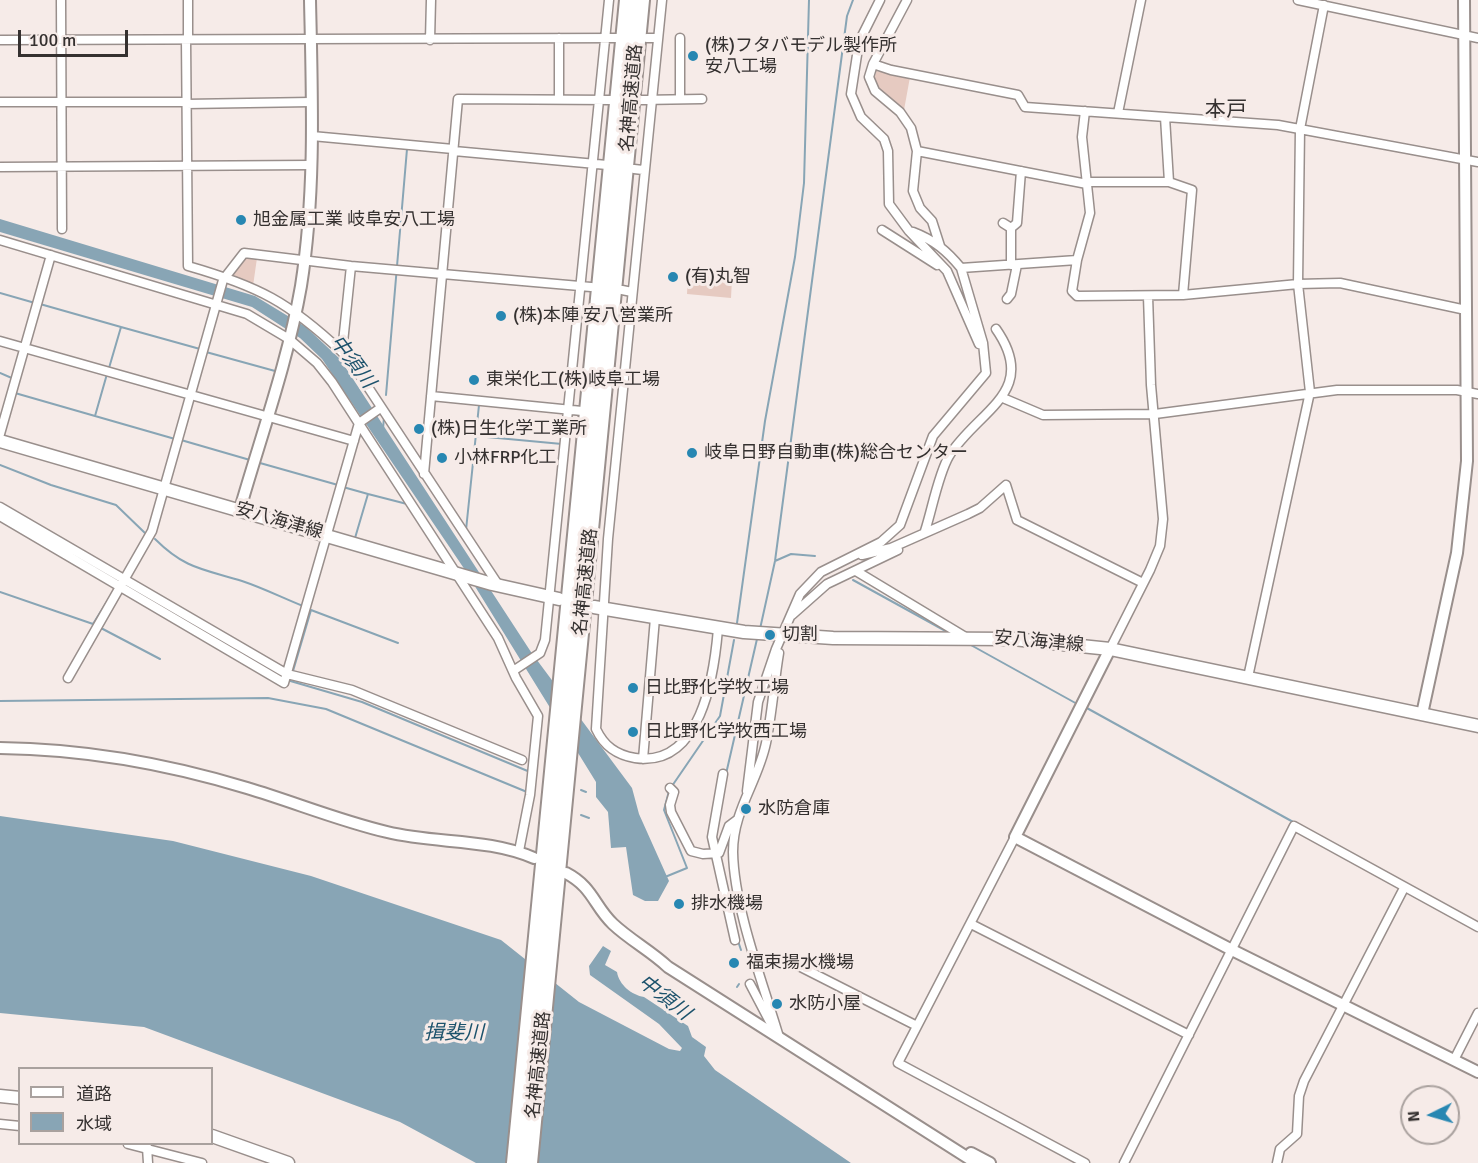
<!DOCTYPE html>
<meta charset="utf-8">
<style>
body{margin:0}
#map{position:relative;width:1478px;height:1163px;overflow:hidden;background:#f6ebe8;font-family:Signika,"Noto Sans JP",sans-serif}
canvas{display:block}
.legend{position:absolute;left:18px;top:1067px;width:195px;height:78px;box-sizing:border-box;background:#f6ebe8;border:2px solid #a9a19e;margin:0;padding:8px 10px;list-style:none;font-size:18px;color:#353130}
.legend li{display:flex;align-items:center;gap:12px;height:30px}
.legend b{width:30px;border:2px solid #a9a19e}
.north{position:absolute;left:1400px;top:1085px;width:60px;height:60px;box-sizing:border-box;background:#f6ebe8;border:2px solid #a9a19e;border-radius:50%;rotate:265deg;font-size:16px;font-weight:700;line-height:24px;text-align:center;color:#353130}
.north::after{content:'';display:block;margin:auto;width:21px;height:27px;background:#2787b2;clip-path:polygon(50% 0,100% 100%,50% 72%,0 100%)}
.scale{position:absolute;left:18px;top:30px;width:110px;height:27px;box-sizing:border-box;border:3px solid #353130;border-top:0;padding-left:8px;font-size:18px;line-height:21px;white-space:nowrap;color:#353130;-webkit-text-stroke:4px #f6ebe8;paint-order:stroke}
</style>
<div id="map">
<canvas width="1478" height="1163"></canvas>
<ul class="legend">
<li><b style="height:8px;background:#fff"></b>道路</li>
<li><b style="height:16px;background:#88a5b5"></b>水域</li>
</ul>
<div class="north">N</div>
<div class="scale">100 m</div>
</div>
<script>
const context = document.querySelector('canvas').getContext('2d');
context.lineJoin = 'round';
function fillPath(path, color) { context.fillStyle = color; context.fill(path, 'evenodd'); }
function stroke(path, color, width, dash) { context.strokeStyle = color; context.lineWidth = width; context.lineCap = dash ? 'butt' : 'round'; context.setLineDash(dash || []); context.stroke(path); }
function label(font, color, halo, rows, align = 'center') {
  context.font = font + ' Signika,"Noto Sans JP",sans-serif'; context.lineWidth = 6; context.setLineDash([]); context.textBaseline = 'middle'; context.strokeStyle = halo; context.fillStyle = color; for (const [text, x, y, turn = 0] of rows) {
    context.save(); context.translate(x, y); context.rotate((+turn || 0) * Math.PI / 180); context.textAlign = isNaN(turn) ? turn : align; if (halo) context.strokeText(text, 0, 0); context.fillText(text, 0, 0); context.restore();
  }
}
const green = new Path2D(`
 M876,71l34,6 -6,33 -17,-9 -14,-15z
 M244,256l13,2 -4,28 -25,-10z
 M688,274l44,4 -1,20 -44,-4z`);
const water = new Path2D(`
 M0,219l255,77 51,31 34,32 191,293 101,136 7,26 30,67 -11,20h-13l-12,-6 -7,-48 -15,1 -3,-36 -12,-15v-15l-133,-215 -141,-208 -22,-21 -48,-31 -252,-75z
 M0,816l173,25 138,35 190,64 78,62 90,47 11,2 2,-3 -23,-24 -69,-49 -1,-9 14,-20 8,5 -6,14 12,7c2,13 15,23 27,25l44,29 4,11 14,10 -2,9 11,14 136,93h-375l-76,-41 -256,-95 -144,-14z`);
const stream = new Path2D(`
 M0,293l35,10
 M40,304l81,23
 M206,352l69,19
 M109,368l12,-41 79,22
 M0,373l14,6
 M15,393l160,46
 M386,395l21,-246
 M95,416l12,-42
 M383,429l1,-12
 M476,436l86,8
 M181,440l69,20
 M260,463l78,22
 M0,465l51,20 65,20 30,29
 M343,487l25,7
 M466,530l13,-125
 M355,538l13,-44 39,10
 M155,539c30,30 48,30 87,42 21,7 41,17 61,25
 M775,561l16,-7 24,2
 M853,580l98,54
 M0,592l93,32 20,-32
 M185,620l98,57
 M737,623l28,-202 30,-164 9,-74 5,-183
 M99,627l61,32
 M760,629l15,-68 72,-545 6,-16
 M969,644l110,61
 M293,671l18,-61 87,33
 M287,680l75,22 168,70
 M0,701l268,-3 58,11 201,83
 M1085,707l210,116
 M726,774l31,-135
 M672,786l48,-70 14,-76
 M581,790l5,2
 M581,815l8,3
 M665,877l22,-9 -23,-58 5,-19
 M738,941l3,9
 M737,987l2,-3`);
const minor = new Path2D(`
 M61,0l1,229
 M662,0l-54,539 -12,190c8,17 20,26 39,29 66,10 79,-82 83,-129
 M880,0l-21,42 -8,52 10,23 23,22 4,12 1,53 20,27 38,40 32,73
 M907,0l-34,64 -4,13 6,14 25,21 11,16 6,23 170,33
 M1298,0l180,38
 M647,38h9
 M680,38v61
 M186,39l2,227c70,20 101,36 154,86
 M188,39v-39
 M0,40l617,-2
 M430,40l1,-40
 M873,64l18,6 127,25 7,12 253,18 200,37
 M559,99v-61
 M640,100l62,-1
 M0,102h186
 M186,104l125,-2
 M1118,113l23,-113
 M1165,117l4,65 23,8 -9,105
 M312,136l141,13
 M454,151l153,14
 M917,151l-4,40 7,17 12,13 8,25
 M0,167l311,-2
 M634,169l9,1
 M1086,182h83
 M1003,223l8,5v37
 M1011,228l6,-5 4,-52
 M882,230l55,35
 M913,232c21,8 34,19 48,36
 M0,240l247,74 42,25 28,24 15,19 166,256 18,40 22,38 -8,79 -11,56
 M1077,260l13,-47 -8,-76 3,-26
 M351,266l-9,86 20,26 137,208
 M622,290l10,2
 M1007,299l4,-5 6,-29
 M0,341l354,100
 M431,396l151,15
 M1003,398l40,17 112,-1 182,-24h120l21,4
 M0,434l51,-179
 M424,474l34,-375 153,1
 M0,507l287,167 65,16 170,70
 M0,516l284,167 75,-260 20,-14
 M925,531c7,-21 13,-56 24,-75 29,-46 91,-64 47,-127
 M862,555l29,-7 77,-34 12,-6 26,-23 11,35 126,63
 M856,571l111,67
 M792,615l35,-31 71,-34
 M1110,649l40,-79 10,-24 3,-27 -12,-134 -3,-89
 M513,671l27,-18 5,-13 64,-640
 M1248,677l62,-285 -12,-108 2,-155 24,-124
 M68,678l84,-147 71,-251 21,-27 107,13 240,21
 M643,759l12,-141
 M723,774l-11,63 23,103
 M670,788l4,4 -4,13 1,7 20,39 12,3 16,-1 10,-27 8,-6
 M747,791l11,-89 18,-53 24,-55 21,-22 60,-30 19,-17 33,-89 53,-63 -3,-30 -22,-75 116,-8 -5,31 5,5 106,-1 115,-11 42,-1 126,27
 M1015,837l-117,226 187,100
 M971,924l218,111
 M787,960l130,66
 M750,984l21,40
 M779,1037c-16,-54 -45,-129 -46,-185 0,-42 25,-70 33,-109 6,-29 8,-60 13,-90
 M1454,1060l24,-47
 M0,1124l20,2
 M128,1144l74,19
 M147,1147l1,16
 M1124,1163l170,-337 184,101
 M1277,1163l3,-14 17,-15 2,-38 5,-15 100,-193`);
const tertiary = new Path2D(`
 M240,509c21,-73 48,-148 61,-223 15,-95 11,-191 9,-286
 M1110,649l-95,188 217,113 246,122
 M1422,714l35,-161 10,-92 -3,-461
 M0,748c83,1 168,16 247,40 47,14 93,33 140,44 49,12 100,6 147,26
 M566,873c27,14 28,33 47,51 17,16 38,27 55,43l308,196
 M971,1153l19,10`);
const secondary = new Path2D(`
 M0,441l492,143 67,15
 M594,607l150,25 89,6 180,1 97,10 368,77
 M0,1096l20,2
 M212,1136l76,27`);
const motorway = new Path2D(`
 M515,1163l113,-1163
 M529,1163l112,-1163`);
const markers = [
 [693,56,6,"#2787b2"],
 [241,220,6,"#2787b2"],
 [673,277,6,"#2787b2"],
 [501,316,6,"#2787b2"],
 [474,380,6,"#2787b2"],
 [419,429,6,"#2787b2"],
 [692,453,6,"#2787b2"],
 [442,458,6,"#2787b2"],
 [770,635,6,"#2787b2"],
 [633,688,6,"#2787b2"],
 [633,732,6,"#2787b2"],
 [746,809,6,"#2787b2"],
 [679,904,6,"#2787b2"],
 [734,963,6,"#2787b2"],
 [777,1004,6,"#2787b2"]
];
const poiNames = [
 ["(株)フタバモデル製作所",705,46],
 ["安八工場",705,67],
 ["旭金属工業 岐阜安八工場",253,220],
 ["(有)丸智",685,277],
 ["(株)本陣 安八営業所",513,316],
 ["東栄化工(株)岐阜工場",486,380],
 ["(株)日生化学工業所",431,429],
 ["岐阜日野自動車(株)総合センター",704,453],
 ["小林FRP化工",454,458],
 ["切割",782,635],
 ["日比野化学牧工場",645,688],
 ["日比野化学牧西工場",645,732],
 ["水防倉庫",758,809],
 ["排水機場",691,904],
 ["福束揚水機場",746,963],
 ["水防小屋",789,1004]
];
const streetNames = [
 ["名神高速道路",632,98,-85],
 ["安八海津線",279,521,16],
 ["名神高速道路",586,582,-84],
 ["安八海津線",1039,642,5],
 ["名神高速道路",539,1065,-84]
];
const waterNames = [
 ["中須川",352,362,53],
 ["中須川",664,998,38],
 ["揖斐川",454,1034]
];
const quarterNames = [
 ["本戸",1226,110]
];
fillPath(green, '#e6cac1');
fillPath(water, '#88a5b5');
stroke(stream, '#88a5b5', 2);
stroke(minor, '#998f8c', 11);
stroke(tertiary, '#998f8c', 14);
stroke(secondary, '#998f8c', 15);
stroke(motorway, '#998f8c', 20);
stroke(minor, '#fff', 8);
stroke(tertiary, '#fff', 10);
stroke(secondary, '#fff', 12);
stroke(motorway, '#fff', 16);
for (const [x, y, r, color] of markers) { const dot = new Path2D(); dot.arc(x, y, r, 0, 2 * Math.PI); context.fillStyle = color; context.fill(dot); stroke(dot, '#f6ebe8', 2); }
label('18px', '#353130', '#f6ebe8', poiNames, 'left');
label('18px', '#353130', '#f6ebe8', streetNames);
label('italic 20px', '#1c526c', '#f6ebe8', waterNames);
label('21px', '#353130', '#f6ebe8', quarterNames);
</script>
